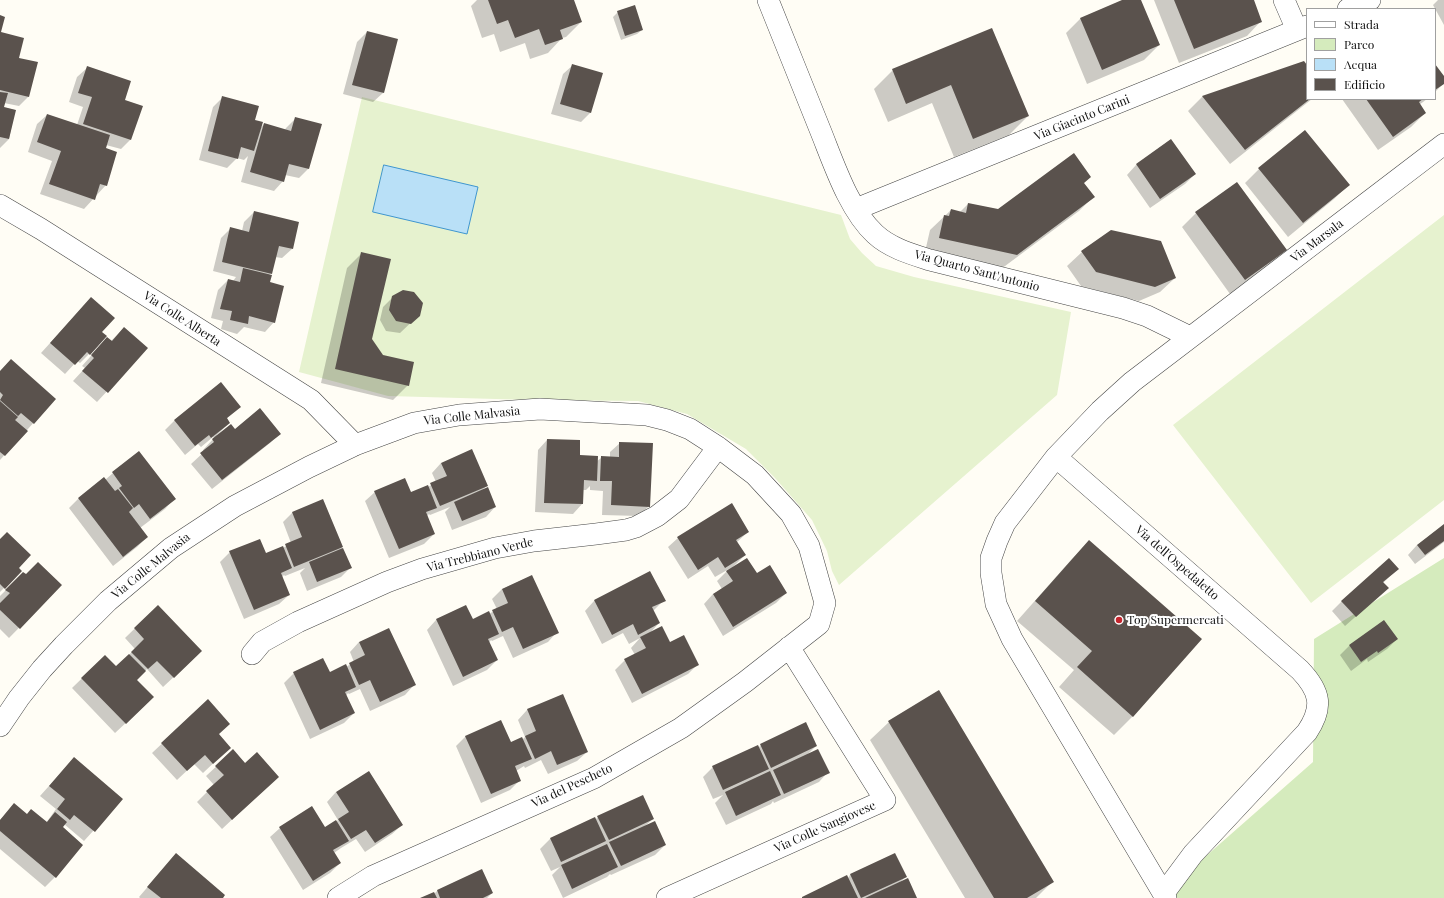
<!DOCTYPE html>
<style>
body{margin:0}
#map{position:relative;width:1444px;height:898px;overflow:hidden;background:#fffdf5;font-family:"Playfair Display",serif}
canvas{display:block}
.legend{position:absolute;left:1306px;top:8px;width:130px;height:92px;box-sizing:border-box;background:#fff;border:1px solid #a0a0a0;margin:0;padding:5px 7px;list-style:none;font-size:12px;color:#111}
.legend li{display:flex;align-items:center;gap:8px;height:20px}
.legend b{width:20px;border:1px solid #a0a0a0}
</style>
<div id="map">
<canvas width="1444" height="898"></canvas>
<ul class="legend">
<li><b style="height:5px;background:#fff"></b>Strada</li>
<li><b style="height:11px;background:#d5ebbd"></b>Parco</li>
<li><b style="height:11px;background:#b9e0f7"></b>Acqua</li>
<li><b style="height:11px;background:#5a524d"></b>Edificio</li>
</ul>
</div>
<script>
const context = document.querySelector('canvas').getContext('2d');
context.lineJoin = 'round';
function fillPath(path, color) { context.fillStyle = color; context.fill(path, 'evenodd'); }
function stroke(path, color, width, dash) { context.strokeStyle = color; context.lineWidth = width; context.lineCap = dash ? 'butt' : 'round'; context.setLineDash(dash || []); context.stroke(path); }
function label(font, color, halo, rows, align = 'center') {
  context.font = font + ' "Playfair Display",serif'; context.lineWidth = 4; context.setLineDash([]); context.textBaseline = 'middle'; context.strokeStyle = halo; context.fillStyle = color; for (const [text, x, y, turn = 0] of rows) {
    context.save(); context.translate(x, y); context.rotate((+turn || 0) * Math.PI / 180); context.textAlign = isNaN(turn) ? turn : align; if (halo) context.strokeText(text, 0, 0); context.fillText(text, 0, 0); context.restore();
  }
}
const green = new Path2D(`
 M1444,558v340h-278l-2,-5 149,-131 1,-123z`);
const pitch = new Path2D(`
 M362,97l479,118 9,24 12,14 14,13 38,11 157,35 -14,83 -218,190 -7,-14 -5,-20 -15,-31 -37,-42 -29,-29 -59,-35 -49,-13 -106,-1 -144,-4 -89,-24z
 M1444,215v285l-133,103 -138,-178z`);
const water = new Path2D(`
 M384,165l94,22 -11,47 -94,-22z`);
const shadow = new Path2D(`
 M477,0h96l8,22 -15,15 -4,1 -14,15 -18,6 -5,-16 -25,9 -6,-18 -12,4 -11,-32z
 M1125,0h15l19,45 -15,15 -57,24 -21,-51 14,-14z
 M1154,0h99l8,21 -14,15 -68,27z
 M1438,0h6v25l-11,-20z
 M618,12l24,18 -5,4 -16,6 -8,-23z
 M992,29l36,87 -19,19 -55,22 -22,-54 -44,19 -14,-33 19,-19z
 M0,32l18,27 10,38 -9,9 -15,-3 -1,5 12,2 -6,29 -9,9z
 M367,32l16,61 -10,9 -30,-8 14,-52z
 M1303,62l4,5v32h5l-82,65 -42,-53 14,-14z
 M573,65l17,48 -9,9 -30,-8 12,-40z
 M1435,65l9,13v5l-9,9z
 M87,68l36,33 7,39 -9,9 -15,-4 -2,4 2,36 -22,24 -44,-15 12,-33 -24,-9 9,-28 10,-9 30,10 6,-18 -14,-5 8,-25z
 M223,97l31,24 6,7 4,-4 21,6 1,-2 10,-10 12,51 -9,9 -14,-3 -2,6 -9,10 -33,-9 7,-26 -4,4 -7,-2 -10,10 -28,-8 14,-53z
 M1342,99h85l-8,6 6,8 -14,14 -33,23z
 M1170,140l25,34 -10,10 -35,24 -23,-33 9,-10z
 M1259,169l89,16 -14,14 -46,38 -43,-54z
 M1083,183l10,14 -14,14 -78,58 -76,-17 5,-22 21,-20 9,2 8,-8 30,6z
 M254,212l38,37 -10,9 -7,-1 -4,16 -2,2 5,47 -9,10 -21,-5 -7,7 -16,-5 2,-8 -12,-3 7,-28 10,-10 5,1 3,-4 -23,-6 8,-33 10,-10 11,3 2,-9z
 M1196,213l89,37 -14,14 -41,30 -48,-67z
 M1082,252l93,26 -15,14 -21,9 -58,-15 -14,-20z
 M362,253l9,87 12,16 25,29 -15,15 -72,-17 26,-115z
 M393,297l26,18 -19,18 -14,-2 -6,-11 3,-13z
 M91,298l10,34 -12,22 -9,9 -3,-2 -12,13 -24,-21z
 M124,328l23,20 -50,54 -24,-21 12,-13 -3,-2 16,-18 13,-7z
 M0,371l55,28 -55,61z
 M221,383l19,24 -14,12 3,4 -12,12v1l17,-6 45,3 -9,10 -58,46 -21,-25 13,-12 -1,-2 11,-12 -1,-1 -12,10 -3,-3 -13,11 -20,-25 9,-9z
 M547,440l32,16 17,6 5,-4h9v-6l10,-9 29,63 -10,10 -37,-1 1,-24 -13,-1v-4l-4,4h-3l-1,14 -9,10 -38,-2 3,-62z
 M441,463l46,23 -6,5 14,16 -9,10 -34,13 -7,-18 5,-5 -20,8 -1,-1 -3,3 8,17 -10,10 -35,14 -24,-57 10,-9 35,1 18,-6 8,-5 -4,-9z
 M113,473l61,26 -9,10 -25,19 7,9 -10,10 -24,19 -44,-58 9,-9 26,-20 1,1z
 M323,500l27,68 -9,9 -34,14 -7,-18 5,-5 -20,8 -1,-1 -3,3 8,17 -10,9 -35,15 -24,-57 10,-10 35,2 18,-6 8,-5 -8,-21 9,-9z
 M1444,525v17l-29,22 -7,-9 9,-10z
 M748,532l-11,10 8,13 -12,12 24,7 29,19 -10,10 -53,33 -19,-32 9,-10 9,-5 -5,-8 12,-12 -14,8 -7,-11 -20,13 -20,-32 10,-9z
 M0,540l21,31 -21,21z
 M1089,541l44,175 -19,19 -55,-48 15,-17 -57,-49 54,-61z
 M1397,569l-14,14 5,5 -43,38 -13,-15 10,-10z
 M650,572l14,28 -11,11 6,12 -9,10 19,11 29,20 -10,10 -56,29 -17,-33 10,-10 10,-5 -4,-7 9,-10 -11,6 -6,-11 -21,11 -17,-33 9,-10z
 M23,573l3,3 35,9 -52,53 -9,-9v-33z
 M531,576l26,56 -9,10 -35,16 -10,-22 -11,5 -1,-1 -2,3 8,17 -10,10 -34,16 -26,-56 9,-10 30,-14 6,15 17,-7 8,-5 -5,-10 10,-10z
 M158,606l33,55 -28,26 -16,-18 -11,11 7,27 -28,26 -43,-45 33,-32 11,11 19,-18 -10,-11z
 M1397,639l-10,10 -19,13 -1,-3 -16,12 -11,-16 9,-9z
 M359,642l55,43 -9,10 -35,16 -10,-22 -11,5 -1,-1 -2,3 8,17 -10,10 -34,16 -26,-56 10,-10h35l17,-6 8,-5 -4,-10z
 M562,695l25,57 -10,9 -29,13 -7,-14 -16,8 -1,-2 -8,5 4,9 -10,10 -29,13 -25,-57 10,-10 44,7 12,-3 3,-3 -7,-17 9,-10z
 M207,701l13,56 -17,16 -9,-9 -17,16 -25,-27z
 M889,722l163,160 -16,16h-71l-95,-158z
 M761,745l55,1 -8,8 20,18 -9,10 -45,21 -1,-2 -2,3 -45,21 -11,-22 8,-8 -10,4 -10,-22 10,-10 45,-19z
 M233,751l35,35 -46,43 -25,-27 17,-17 -8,-9z
 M74,758l48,41 -38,42 -20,-17 -3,3 -6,50 -10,10 -45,-38v-29l14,-15 12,10 20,8 10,-14 -16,-13z
 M336,792l66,33 -10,9 -27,18 -9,-13 -15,9 -7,5 6,10 -10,10 -27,17 -33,-53 10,-9h45l11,-6 2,-2 -11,-18z
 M598,817l55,2 -8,7 20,19 -10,10 -44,20 -1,-1 -3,3 -44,21 -11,-23 8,-8 -9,4 -11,-22 10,-10 45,-20v1z
 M176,854l46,44h-82l-1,-1z
 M895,854l11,23 -7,6 17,15h-114l46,-20 2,-3z
 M482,871l10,22 -5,5h-64l11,-4 3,-3z`);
const building = new Path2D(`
 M488,0h86l8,22 -22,8 3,9 -18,6 -6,-16 -24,9 -7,-18 -11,4z
 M1122,0h19l19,45 -58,25 -22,-52z
 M1174,0h80l8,22 -68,27z
 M635,5l8,25 -18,6 -8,-25z
 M0,15l5,2 -4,15 23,6 -5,20 19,4 -9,35 -29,-7z
 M992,28l37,88 -56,23 -22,-54 -45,19 -14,-35z
 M367,31l31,8 -14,54 -32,-8z
 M1304,61l3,4v34h3l-65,51 -43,-54z
 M572,64l31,9 -12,40 -31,-9z
 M1435,64l9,12v8l-9,6z
 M87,66l44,15 -6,19 18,6 -12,34 -48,-16 9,-27 -14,-4z
 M0,92l8,1 -4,14 12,3 -7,29 -9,-2z
 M222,96l37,10 -4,14 8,2 -9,29 -13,-4 -3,12 -30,-8z
 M1366,99h57l-4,3 7,11 -33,24z
 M47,114l63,21 -4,13 11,4 -10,34 -7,-2 -5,16 -46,-16 12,-33 -24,-9z
 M295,117l27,7 -13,45 -20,-5 -5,18 -34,-10 14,-49 27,8z
 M1305,130l45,55 -47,38 -45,-55z
 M1171,139l25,35 -36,25 -24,-35z
 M1074,153l17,24 -7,6 11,14 -78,58 -78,-17 5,-23 5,1 2,-7 15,4 2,-10 30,6z
 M1237,182l50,68 -42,30 -50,-68z
 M254,211l45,11 -6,27 -14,-3 -7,28 -50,-12 8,-35 19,5z
 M1111,230l50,11 15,37 -21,9 -59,-15 -15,-21z
 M361,252l30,7 -19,80 11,16 31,7 -5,24 -74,-17z
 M243,268l29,7 -2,7 14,4 -9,37 -26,-7 -1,8 -18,-4 2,-9 -12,-2 8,-30 12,3z
 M403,290l11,2 9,11 -3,13 -9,8 -15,-3 -7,-11 3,-14z
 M91,297l24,21 -13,14 5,4 -17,19 -3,-3 -12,13 -25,-22z
 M124,327l24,21 -40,45 -26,-22 12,-13 -3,-3 16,-18 5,4z
 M11,359l45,40 -22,25 -13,-11 -3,3 -18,-16 3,-5 -3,-3v-21z
 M221,382l20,25 -14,11 3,5 -19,15 -2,-3 -14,11 -21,-26z
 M0,401l18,16 -3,3 13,11 -23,25 -5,-4z
 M260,408l21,26 -59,46 -22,-27 14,-11 -2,-3 19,-15 4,5z
 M547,439l33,1v15l18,1 -1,25 -13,-1 -1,24 -39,-1z
 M619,442l34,1 -3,64 -39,-2 1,-24h-12l1,-25 18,1z
 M472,449l16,37 -48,20 -10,-23 17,-7 -6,-13z
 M139,451l37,48 -26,20 -11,-15 -5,4 -15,-20 3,-2 -10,-14z
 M104,477l11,14 3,-2 15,19 -4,4 19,25 -25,20 -45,-59z
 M405,478l6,14 17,-7 9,23 -11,4 9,22 -36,15 -25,-58z
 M488,487l8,20 -34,14 -8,-19z
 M323,499l20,48 -49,20 -9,-23 17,-7 -10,-25z
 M732,503l17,29 -13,8 10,15 -21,13 -7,-11 -20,13 -21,-33z
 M1444,524v17l-19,14 -8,-10z
 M7,532l24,23 -12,13 3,3 -17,18 -5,-5v-45z
 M260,539l6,14 17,-7 9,22 -11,5 9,22 -36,15 -25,-59z
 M1089,540l113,99 -69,78 -56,-50 15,-16 -57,-50z
 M343,548l9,20 -35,14 -8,-20z
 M747,558l10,15 13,-8 17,28 -54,34 -20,-33 20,-13 -7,-10z
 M1389,558l10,11 -16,13 6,6 -33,29 -15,-16z
 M38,562l24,23 -42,44 -20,-19v-7l10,-10 -5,-3 18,-18 3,2z
 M650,571l16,30 -14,6 8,16 -22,12 -5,-11 -21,11 -18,-35z
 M532,575l27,58 -36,16 -10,-22 -11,5 -10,-22 16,-7 -6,-14z
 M158,605l44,46 -28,27 -17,-17 -9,8 -17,-17 13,-13 -10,-11z
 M466,605l7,14 16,-8 10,23 -11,5 10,21 -35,17 -27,-58z
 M1384,620l14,19 -20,14 -1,-2 -16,11 -12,-17z
 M662,626l8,16 14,-7 15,30 -57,29 -18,-35 22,-11 -6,-11z
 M389,628l27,57 -36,17 -10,-22 -11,5 -10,-22 16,-8 -6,-13z
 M129,654l17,17 -9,9 17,17 -28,27 -45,-46 24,-23 11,11z
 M323,658l7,14 16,-8 10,23 -11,5 10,21 -35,17 -27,-58z
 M939,690l115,192 -27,16h-33l-106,-177z
 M563,694l25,58 -31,13 -6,-14 -16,8 -10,-23 11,-5 -9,-22z
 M208,699l22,25 -11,10 12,14 -18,16 -8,-9 -18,16 -26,-28z
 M501,720l10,22 11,-5 10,22 -17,7 6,15 -30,13 -26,-58z
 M806,722l11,24 -46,22 -11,-24z
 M758,745l11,24 -46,21 -11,-24z
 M233,749l12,14 12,-11 22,25 -47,43 -26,-29 18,-16 -9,-9z
 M818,749l12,24 -46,21 -11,-24z
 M74,757l49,42 -28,33 -21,-17 -4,5 -13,-11 8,-10 -16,-13z
 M369,771l34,54 -28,18 -9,-13 -15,9 -13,-20 11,-7 -13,-20z
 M770,771l11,24 -45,21 -11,-24z
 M643,795l11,24 -45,21 -12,-24z
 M14,803l13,11 4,-5 16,13 8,-10 12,10 -4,5 20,18 -27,33 -56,-47v-11z
 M312,806l13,21 11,-7 13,21 -16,9 8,13 -28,18 -34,-54z
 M595,817l11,24 -45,21 -11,-24z
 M655,821l11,24 -45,21 -12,-24z
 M607,844l11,23 -46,22 -11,-24z
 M176,853l49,42 -2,3h-62l-14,-11z
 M895,853l12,24 -46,21 -11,-24z
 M482,869l11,24 -10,5h-43l-3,-8z
 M847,875l11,23h-56v-1z
 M908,878l9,20h-52z
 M434,892l3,6h-17z`);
const minor = new Path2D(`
 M768,0c17,42 34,85 51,127 14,34 29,82 56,107 15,14 36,20 55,26l193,48 24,8 43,21
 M1284,0l13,30
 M1348,9l22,-9
 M0,205l41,24 270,171 44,45
 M856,209l451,-183
 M1056,457l244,213c20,21 24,37 7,62l-114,122 -29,39
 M252,654l10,-12 36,-20 89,-40 35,-13 73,-21 39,-7 62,-7 30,-4 10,-3 21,-11 22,-17 39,-52
 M0,726l19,-28 23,-29 22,-24 44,-44 63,-53 64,-42 74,-39 46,-22 59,-22 45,-8 81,-6 107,6 20,5 23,9 28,18 37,28 36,39 18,32 16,57 -6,21 -74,58 -64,46 -87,50 -221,98 -35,22
 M667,898l218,-98 -96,-153
 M1166,898l-154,-259 -16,-35 -5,-31v-15l6,-17 8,-18 51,-66 44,-46 32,-29 312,-238`);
const markers = [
 [1119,620,4,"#c4262e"]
];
const streetNames = [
 ["Via Giacinto Carini",1082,118,-22],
 ["Via Marsala",1317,241,-37],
 ["Via Quarto Sant'Antonio",977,271,15],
 ["Via Colle Alberta",182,319,33],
 ["Via Colle Malvasia",472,416,-6],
 ["Via Trebbiano Verde",480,555,-14],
 ["Via dell'Ospedaletto",1177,563,41],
 ["Via Colle Malvasia",151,566,-39],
 ["Via del Pescheto",572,786,-25],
 ["Via Colle Sangiovese",825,827,-24]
];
const poiNames = [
 ["Top Supermercati",1127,620]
];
fillPath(green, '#d5ebbd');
fillPath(pitch, '#e6f2cf');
fillPath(water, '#b9e0f7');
stroke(water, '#3f96cf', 1);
fillPath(shadow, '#0003');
fillPath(building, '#5a524d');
stroke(minor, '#444', 22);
stroke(minor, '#fff', 21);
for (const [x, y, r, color] of markers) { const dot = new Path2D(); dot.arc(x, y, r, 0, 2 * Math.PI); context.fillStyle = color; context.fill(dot); stroke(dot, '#fff', 1.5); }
label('12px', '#111', '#fff', streetNames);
label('12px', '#111', '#fff', poiNames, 'left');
</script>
